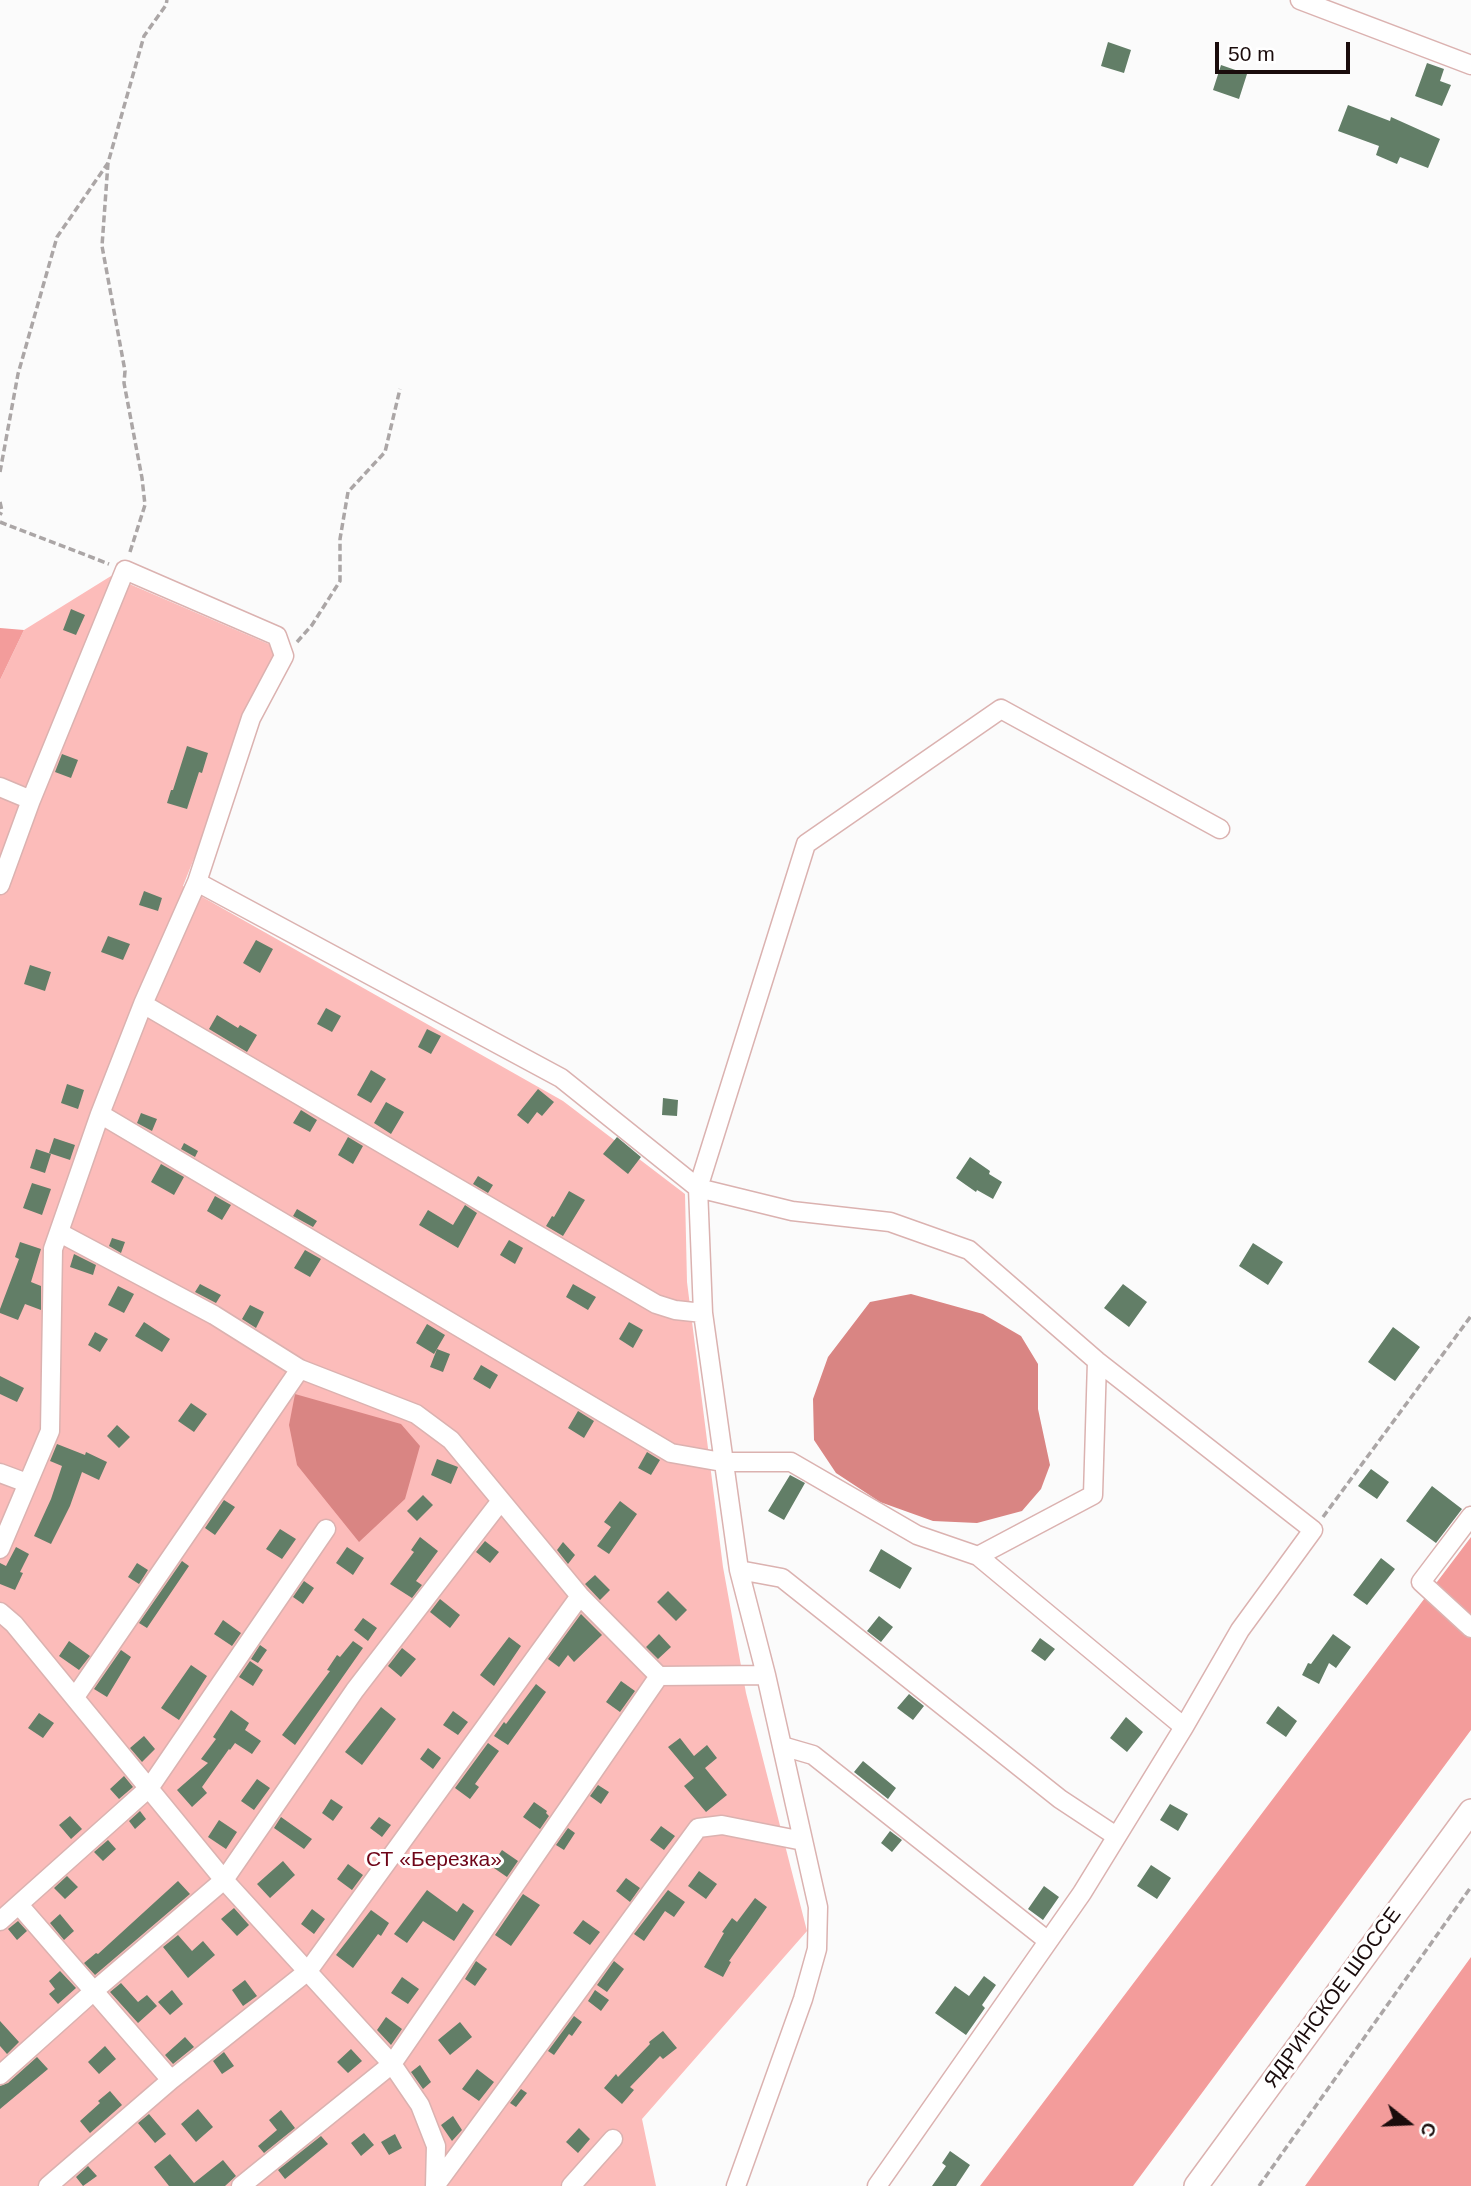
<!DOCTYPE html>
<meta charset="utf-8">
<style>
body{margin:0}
#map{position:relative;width:1471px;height:2186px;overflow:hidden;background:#fbfbfb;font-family:Helvetica,sans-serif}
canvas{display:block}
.north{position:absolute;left:1373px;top:2088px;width:70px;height:70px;-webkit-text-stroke:5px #fff;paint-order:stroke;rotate:108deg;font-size:19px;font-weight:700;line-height:28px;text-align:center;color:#1a0c0c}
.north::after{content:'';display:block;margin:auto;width:24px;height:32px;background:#1a0c0c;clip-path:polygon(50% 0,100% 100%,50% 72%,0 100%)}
.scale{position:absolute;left:1215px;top:42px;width:135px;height:32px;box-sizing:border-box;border:4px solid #1a0c0c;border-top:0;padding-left:9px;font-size:21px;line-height:24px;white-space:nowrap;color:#1a0c0c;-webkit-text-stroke:5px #fff;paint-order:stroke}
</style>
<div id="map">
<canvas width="1471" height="2186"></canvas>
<div class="north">С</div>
<div class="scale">50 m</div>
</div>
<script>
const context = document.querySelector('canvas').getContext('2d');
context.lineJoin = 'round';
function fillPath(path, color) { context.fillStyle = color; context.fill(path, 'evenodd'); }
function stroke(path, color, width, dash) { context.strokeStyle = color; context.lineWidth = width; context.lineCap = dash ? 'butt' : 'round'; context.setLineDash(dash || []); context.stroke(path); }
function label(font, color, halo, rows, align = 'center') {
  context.font = font + ' Helvetica,sans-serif'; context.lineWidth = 6; context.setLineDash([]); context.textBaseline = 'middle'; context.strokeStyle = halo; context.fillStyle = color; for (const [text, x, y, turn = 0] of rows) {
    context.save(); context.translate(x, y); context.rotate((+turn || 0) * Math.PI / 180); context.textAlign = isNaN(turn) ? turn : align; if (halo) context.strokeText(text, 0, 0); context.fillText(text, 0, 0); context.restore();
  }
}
const green = new Path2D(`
 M111,576l167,72 -95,238 380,215 122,93 2,88 36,285 23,126 61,238 -165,188 14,67h-656v-1506l24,-50z`);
const forest = new Path2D(`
 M0,628l24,2 -24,50z
 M1471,1537v193l-338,456h-153z
 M1471,1957v229h-166z`);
const water = new Path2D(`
 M911,1294l72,20 38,22 17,28v45l12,56 -9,24 -19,22 -45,12 -44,-2 -53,-19 -44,-29 -22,-33 -1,-41 15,-42 42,-55z
 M295,1394l106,30 19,22 -15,53 -46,43 -62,-77 -8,-40z`);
const building = new Path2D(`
 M1108,42l23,8 -7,23 -23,-7z
 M1427,63l17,6 -4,12 11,4 -9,21 -27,-10z
 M1221,65l26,9 -8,25 -26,-9z
 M1348,105l42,16 1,-4 49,22 -12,29 -28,-11 -3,7 -21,-9 3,-9 -41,-15z
 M71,609l14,6 -9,20 -13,-5z
 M187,746l21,7 -6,20 -3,-1 -12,37 -20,-6 4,-13h2z
 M62,754l16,6 -7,18 -16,-6z
 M144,891l18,7 -4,13 -19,-6z
 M108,936l22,8 -7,16 -22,-8z
 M256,940l17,9 -13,24 -17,-10z
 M30,965l21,7 -6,19 -21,-7z
 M326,1008l15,8 -9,16 -15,-8z
 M217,1015l21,13 2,-3 17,10 -10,17 -38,-23z
 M427,1029l14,7 -10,18 -13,-7z
 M371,1070l15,9 -15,24 -14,-8z
 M67,1084l17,6 -6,19 -17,-6z
 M538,1089l16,13 -12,14 -5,-4 -9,12 -11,-9z
 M663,1098l15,2 -1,16 -15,-1z
 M386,1102l18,10 -13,22 -17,-11z
 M301,1110l16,10 -7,12 -17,-9z
 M141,1113l16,6 -5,12 -15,-8z
 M348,1137l15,9 -10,18 -15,-9z
 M617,1137l24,20 -13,17 -25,-20z
 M54,1138l21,7 -5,15 -21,-7z
 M184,1143l14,8 -3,6 -14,-8z
 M36,1149l15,5 -6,19 -15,-5z
 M970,1157l20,14 -1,3 13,8 -9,17 -16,-9 -1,2 -20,-14z
 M161,1164l23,13 -10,18 -23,-13z
 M478,1176l15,9 -5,8 -15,-9z
 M32,1183l19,6 -9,26 -19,-7z
 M569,1191l16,9 -22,36 -17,-10 6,-10 2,1z
 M215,1196l16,9 -9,15 -15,-9z
 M465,1205l12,8 -19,35 -39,-23 9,-15 25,15z
 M297,1209l20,12 -4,6 -20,-11z
 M112,1238l13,4 -4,11 -12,-7z
 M509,1240l14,8 -8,16 -15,-9z
 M20,1242l21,7 -10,33 10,4v24l-16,-6 -7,16 -18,-7v-4l19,-50 -4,-2z
 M1253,1243l30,19 -15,23 -29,-19z
 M305,1250l16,9 -11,18 -16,-9z
 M74,1254l22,11 -3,10 -23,-8z
 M200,1284l21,11 -5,8 -21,-11z
 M573,1284l23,13 -8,13 -22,-13z
 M1123,1284l24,18 -18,25 -25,-19z
 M118,1286l16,8 -10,19 -16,-8z
 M250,1305l14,7 -8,16 -14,-9z
 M144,1322l26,17 -8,13 -27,-16z
 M629,1322l14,8 -10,18 -14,-9z
 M427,1324l18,11 -11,19 -18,-11z
 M1393,1327l27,20 -25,34 -27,-19z
 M95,1332l13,7 -8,13 -12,-7z
 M437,1349l13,5 -7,18 -13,-5z
 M481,1365l17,10 -8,14 -17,-10z
 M0,1376l24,12 -7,14 -17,-8z
 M191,1403l16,11 -13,18 -16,-11z
 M578,1411l16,10 -10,17 -16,-10z
 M117,1425l13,12 -11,11 -12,-12z
 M57,1444l28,11 1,-3 21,10 -8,18 -17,-8 -12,34 -19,38 -17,-8 17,-37 11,-33 -12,-5z
 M647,1452l13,8 -9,15 -13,-7z
 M437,1459l21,8 -7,17 -20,-9z
 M1371,1469l18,13 -12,17 -19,-13z
 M790,1475l15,8 -21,37 -16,-9z
 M1432,1486l30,23 -26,34 -30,-22z
 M423,1495l10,10 -16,16 -10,-10z
 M224,1500l11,7 -20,28 -10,-7z
 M620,1501l17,13 -28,40 -12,-8 14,-19 -7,-5z
 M280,1529l16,10 -14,20 -16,-10z
 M420,1537l18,14 -22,30 6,4 -10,13 -22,-14 24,-32 -3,-2z
 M485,1541l14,11 -9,11 -14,-11z
 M563,1542l12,13 -7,9 -11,-14z
 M16,1547l13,7 -9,18 3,1 -8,17 -15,-6v-21l6,3z
 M347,1547l17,11 -11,17 -17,-12z
 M881,1549l31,19 -12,21 -31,-18z
 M1381,1558l14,11 -28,36 -14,-10z
 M182,1561l7,5 -42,62 -8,-5z
 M137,1563l11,7 -9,14 -11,-7z
 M595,1575l15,15 -10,10 -15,-16z
 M304,1581l10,7 -11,16 -10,-7z
 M668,1591l19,19 -11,11 -19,-19z
 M440,1599l20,16 -10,13 -20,-16z
 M581,1614l21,21 -28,27 -6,-7 -9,12 -11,-8z
 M879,1616l14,11 -12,15 -14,-11z
 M363,1618l14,10 -9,13 -14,-11z
 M223,1620l18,13 -9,13 -18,-12z
 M659,1634l12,13 -13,12 -12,-12z
 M1333,1634l18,13 -15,21 -7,-5 -10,21 -17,-9 6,-12 3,1z
 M509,1637l12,9 -27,40 -14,-11z
 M1040,1638l15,11 -10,12 -14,-10z
 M69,1641l21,15 -11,14 -20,-14z
 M353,1641l10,7 -68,97 -13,-10 48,-64 -3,-1 10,-15 3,2z
 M260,1645l7,5 -9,13 -7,-4z
 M402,1648l14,11 -15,18 -13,-11z
 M121,1650l10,7 -24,40 -13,-8z
 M250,1661l13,9 -10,16 -14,-9z
 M191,1665l16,11 -28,44 -18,-12z
 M621,1681l14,10 -15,21 -14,-10z
 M536,1684l10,8 -38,53 -14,-9 10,-14 2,2z
 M909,1694l15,12 -11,14 -16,-12z
 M1278,1706l19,15 -11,16 -20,-14z
 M381,1707l15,12 -34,46 -17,-13z
 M231,1710l18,13 -4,7 16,11 -9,13 -17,-11 -5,7 -1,-1 -27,38 5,6 -15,14 -15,-17 31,-27 -7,-4 15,-20 -3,-2z
 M453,1711l15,11 -10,13 -15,-10z
 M39,1713l15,10 -11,15 -15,-10z
 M1126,1717l17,15 -16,20 -17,-14z
 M144,1736l11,13 -13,13 -12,-14z
 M680,1738l14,18 13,-11 10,13 -12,10 22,27 -21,17 -22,-26 10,-8 -26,-31z
 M488,1743l11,8 -24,33 4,3 -9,12 -15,-11z
 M428,1748l13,10 -8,11 -13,-10z
 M863,1761l33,27 -8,11 -34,-27z
 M124,1776l9,11 -14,12 -9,-10z
 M257,1779l13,9 -16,22 -13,-9z
 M598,1785l11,7 -8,12 -11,-8z
 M331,1799l12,8 -10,14 -11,-8z
 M534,1802l13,9 -1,2 3,3 -9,13 -17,-12z
 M1170,1804l18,10 -10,17 -18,-11z
 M140,1811l6,8 -11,10 -6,-8z
 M70,1816l12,13 -11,10 -12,-14z
 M281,1817l31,22 -8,10 -30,-21z
 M379,1817l12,8 -9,12 -12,-9z
 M219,1820l18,12 -11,17 -18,-12z
 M661,1826l14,10 -11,14 -14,-10z
 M568,1828l7,5 -11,17 -8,-5z
 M890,1831l12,9 -10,12 -11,-9z
 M108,1840l8,9 -13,12 -9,-9z
 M502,1850l16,11 -11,16 -16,-11z
 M283,1861l12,14 -25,23 -13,-14z
 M348,1864l15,11 -11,15 -15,-11z
 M1151,1865l20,13 -14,21 -20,-13z
 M699,1871l18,13 -11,15 -18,-13z
 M67,1876l11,11 -13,12 -11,-11z
 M626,1878l14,10 -10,14 -14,-11z
 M178,1881l12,13 -95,81 -11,-12 12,-10 2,1z
 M1044,1886l15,11 -16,23 -15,-11z
 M427,1890l30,22 6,-9 11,8 -20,30 -31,-20 -16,22 -13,-9z
 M668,1890l17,12 -11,15 -9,-6 -21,30 -10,-7z
 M523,1894l17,11 -29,41 -16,-11z
 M755,1898l12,9 -38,54 2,1 -8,15 -19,-10 20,-34 -2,-1 10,-14 5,4z
 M234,1908l15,17 -12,11 -16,-17z
 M312,1909l13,10 -11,15 -13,-10z
 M371,1910l18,13 -8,13 -3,-2 -25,34 -17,-13z
 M60,1914l14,17 -10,9 -14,-17z
 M583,1920l17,12 -10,13 -17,-12z
 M18,1921l9,10 -10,9 -9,-11z
 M178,1935l14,16 11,-10 12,14 -27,23 -25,-31z
 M476,1961l11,8 -12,17 -10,-7z
 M614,1961l10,8 -17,23 -10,-7z
 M60,1971l16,17 -18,16 -9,-10 6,-5 -6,-8z
 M984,1976l12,9 -14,20 3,3 -19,27 -31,-22 20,-27 14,10z
 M402,1977l17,12 -11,15 -17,-11z
 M245,1980l12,16 -14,10 -11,-16z
 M121,1983l17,19 9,-7 10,11 -19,17 -28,-31z
 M172,1990l11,14 -13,11 -12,-13z
 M595,1990l14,10 -8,11 -13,-10z
 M574,2016l8,6 -10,14 -3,-2 -15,21 -6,-4z
 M386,2017l16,12 -11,16 -14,-15z
 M0,2021l19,21 -12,12 -7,-8z
 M460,2022l12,15 -22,18 -12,-15z
 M663,2031l14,17 -14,11 -3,-3 -30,31 4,3 -12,14 -18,-16 12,-14 2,3 32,-33 -1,-2z
 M185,2037l9,10 -21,17 -8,-9z
 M105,2046l11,13 -17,15 -11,-12z
 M351,2049l11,12 -14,12 -11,-11z
 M224,2052l10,14 -12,8 -9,-13z
 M37,2057l11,12 -48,40v-23l8,-3z
 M420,2065l11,17 -8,7 -12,-17z
 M477,2069l17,13 -15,19 -17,-12z
 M521,2089l6,4 -11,14 -6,-4z
 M110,2091l12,14 -32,28 -10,-12 20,-18 -2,-2z
 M198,2109l15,18 -17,15 -15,-18z
 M281,2110l14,18 -31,25 -6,-7 19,-16 -8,-10z
 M149,2114l17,20 -11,9 -17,-20z
 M453,2116l9,14 -10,11 -11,-16z
 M579,2128l11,11 -12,14 -12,-11z
 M364,2133l10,12 -13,11 -10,-13z
 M395,2134l7,14 -13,7 -8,-13z
 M321,2136l7,8 -43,35 -7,-9z
 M950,2151l20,14 -14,21h-24l14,-20 -4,-3z
 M170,2154l24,29 29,-23 13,16 -11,10h-56l-15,-19z
 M88,2166l9,10 -14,10 -7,-9z`);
const path = new Path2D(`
 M108,163l-6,83 23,125 -1,12 18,95 3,27 -16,50
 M0,472l18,-98 39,-137 51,-74 36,-127 22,-31 1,-5
 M0,502l2,9 -2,4
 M0,522l109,42
 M297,642l15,-17 28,-44v-42l8,-47 37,-40 15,-63
 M1323,1517l148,-201
 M1259,2186l212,-299`);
const minor = new Path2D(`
 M1300,0l171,65
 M0,787l31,13
 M0,885l31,-85 94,-230 152,66 7,20 -33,62 -54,164
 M143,1004l513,300 19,6 28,3
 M100,1114l571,339 51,9h69l126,73 61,21 206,171
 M60,1233l154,82 86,54 116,45 35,26 129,156 79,80 -267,388 -151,122
 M0,1473l27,10
 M1471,1516l-50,66 50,46
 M0,1549l50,-118 3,-182 47,-135 43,-110 54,-122 364,196 137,110 94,23 98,11 79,28 128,111 216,169 -73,100 -56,97 -102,166 -205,293
 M978,1556l115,-61 4,-134
 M739,1570l43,8 278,221 56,37
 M0,1612l14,12 210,256 168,184 28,41 16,41 -1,40
 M659,1676l107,-1
 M75,1697l225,-328
 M782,1746l31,9 235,186
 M19,1905l152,175
 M0,1921l150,-134 176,-258
 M0,2075l95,-85 129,-110 131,-190 145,-188
 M48,2186l123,-106 137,-109 272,-375
 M435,2186l263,-358 24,-3 81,16
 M571,2186l42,-47
 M736,2186l67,-187 14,-50 1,-42 -52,-232 -27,-105 -36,-257 -5,-125 108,-344 195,-135 219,120`);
const major = new Path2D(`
 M1196,2186l275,-375`);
const parkNames = [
 ["СТ «Березка»",434,1860]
];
const streetNames = [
 ["ЯДРИНСКОЕ ШОССЕ",1333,1998,-54]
];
fillPath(green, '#fcbcba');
fillPath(forest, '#f39c9b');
fillPath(water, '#d98583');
fillPath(building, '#627e67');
stroke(minor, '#dbb2b0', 21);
stroke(major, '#dbb2b0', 26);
stroke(path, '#aba6a6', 3.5, [7, 3.5]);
stroke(minor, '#fff', 18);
stroke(major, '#fff', 23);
label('21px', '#6f0518', '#fff', parkNames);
label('21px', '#1a0c0c', '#fff', streetNames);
</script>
